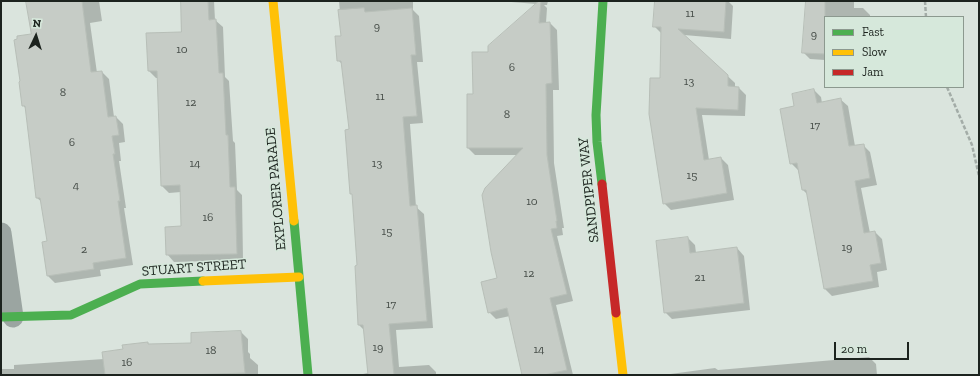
<!DOCTYPE html>
<style>
body{margin:0}
#map{position:relative;width:980px;height:376px;overflow:hidden;background:#dae4dd;font-family:"Zilla Slab",serif}
canvas{display:block}
.frame{position:absolute;inset:0;border:2px solid #1c231e;pointer-events:none}
.legend{position:absolute;left:824px;top:16px;width:140px;height:72px;box-sizing:border-box;background:#d6e8db;border:1px solid #8c998f;margin:0;padding:5px 7px;list-style:none;font-size:12px;color:#1c231e}
.legend li{display:flex;align-items:center;gap:8px;height:20px}
.legend b{width:20px;border:1px solid #8c998f}
.north{position:absolute;left:16px;top:16px;width:40px;height:40px;-webkit-text-stroke:3px #d6e8db;paint-order:stroke;rotate:4deg;font-size:11px;font-weight:700;line-height:16px;text-align:center;color:#1c231e}
.north::after{content:'';display:block;margin:auto;width:14px;height:18px;background:#1c231e;clip-path:polygon(50% 0,100% 100%,50% 72%,0 100%)}
.scale{position:absolute;left:834px;top:342px;width:75px;height:18px;box-sizing:border-box;border:2px solid #1c231e;border-top:0;padding-left:5px;font-size:12px;line-height:14px;white-space:nowrap;color:#1c231e;-webkit-text-stroke:3px #d6e8db;paint-order:stroke}
</style>
<div id="map">
<canvas width="980" height="376"></canvas>
<div class="frame"></div>
<ul class="legend">
<li><b style="height:5px;background:#4caf50"></b>Fast</li>
<li><b style="height:5px;background:#ffc107"></b>Slow</li>
<li><b style="height:5px;background:#c62828"></b>Jam</li>
</ul>
<div class="north">N</div>
<div class="scale">20 m</div>
</div>
<script>
const context = document.querySelector('canvas').getContext('2d');
context.lineJoin = 'round';
function fillPath(path, color) { context.fillStyle = color; context.fill(path, 'evenodd'); }
function stroke(path, color, width, dash) { context.strokeStyle = color; context.lineWidth = width; context.lineCap = dash ? 'butt' : 'round'; context.setLineDash(dash || []); context.stroke(path); }
function label(font, color, halo, rows, align = 'center') {
  context.font = font + ' "Zilla Slab",serif'; context.lineWidth = 3; context.setLineDash([]); context.textBaseline = 'middle'; context.strokeStyle = halo; context.fillStyle = color; for (const [text, x, y, turn = 0] of rows) {
    context.save(); context.translate(x, y); context.rotate((+turn || 0) * Math.PI / 180); context.textAlign = isNaN(turn) ? turn : align; if (halo) context.strokeText(text, 0, 0); context.fillText(text, 0, 0); context.restore();
  }
}
const shadow = new Path2D(`
 M27,1h72l3,20 -12,2 7,50 5,-1 7,7 5,38h2l7,7 2,18 -6,1 2,18h-2l7,47h-2l9,57 -33,5 1,6 -46,7 -7,-7v-34l-6,-40 -5,-4 -11,-89 -3,-4 9,-71z
 M144,1h70l1,19 8,7 2,50 4,4 4,60 2,2 2,47 5,5 1,65 -69,2 -7,-8 15,-27 -1,-35 -12,1 -7,-7 -4,-108h-2l-7,-7 33,-38v-32z
 M339,1h74v9l6,6 4,46h-6l6,61 -13,1 6,83 8,7 9,114 -37,2 3,37 30,-2 7,7v3h-73v-1l5,-1 -4,-43 -5,-5 -1,-59 -5,-71 -2,-2 -1,-63 -7,-65 -5,-5 4,-23z
 M510,1h38l-1,4h-3l3,3 -1,15h4l7,7 2,60h-6l1,73 10,65h-2l1,7 -6,1 16,65 -17,4 17,70h-50l-13,-59 -14,3 -7,-7 9,-33 20,-124h-43l-7,-7 6,-53 15,-43 48,-48 -26,-2z
 M656,1h72l5,5 -2,33 -47,-4 51,48v4l4,1 7,7 -1,21 -43,-1 7,45 12,-2 7,7 6,35 -63,10 -7,-7 -3,-124 1,-45 -8,-8z
 M807,1h47v7h9l7,7v2h-45v43l-15,-1 -7,-7z
 M814,90l7,7 1,6 18,-4 8,7 7,40 8,-1 7,7 7,33 -16,3 9,45 5,-1 7,7 5,31 -10,2 2,15 -47,9 -7,-7 -18,-95 -4,-4 -5,-20 -7,-7 5,-56z
 M688,238l7,7 1,8 41,-5 7,8 6,54 -78,9 -7,-7z
 M241,332l7,7v13l2,2v4l8,7v10h-257v-6h13v-4l90,-6 20,-9 24,-7 1,2 43,-1z
 M869,357l7,7 1,11h-214l52,-7 3,2z`);
const building = new Path2D(`
 M26,1h56l9,71 11,-1 6,46 8,-1 3,19 -7,1 3,18h-2l7,47h-2l8,57 -33,5 1,6 -47,7 -5,-34 5,-1 -7,-43h-4l-11,-92h-3l-3,-24 1,-1 -6,-41 3,-1v-3l14,-2z
 M181,1h27l1,19 7,-1 3,54h4l3,62h2l2,52h5l2,67 -71,1 -1,-28 16,-1 -1,-41 -19,1 -4,-115h-9l-2,-38 35,-1z
 M539,1h2l-2,22 11,-1 2,61 -6,1 1,71 10,66h-1l1,7 -6,1 16,65 -17,4 17,72 -23,5h-22l-15,-67 -19,5 -7,-31 16,-4 -6,-26 -9,-57 3,-7 38,-40h-56v-54h6l-1,-42h16v-6z
 M655,1h71l-2,31 -46,-3 50,46v11l11,1 -1,23 -42,-2 8,52 17,-3 6,36 -64,11 -14,-90 1,-36h10l1,-51h-8z
 M806,1h19v53l-23,-1z
 M364,8l1,4 47,-4 4,47h-5l6,61 -14,1 7,89 7,-1 10,116 -38,3 5,51h-26l-5,-50h-5l-3,-59 2,-1 -5,-71h-2l-5,-64 4,-1 -8,-68h-4l-2,-25h6l-3,-26z
 M814,89l3,14 24,-5 8,48 15,-2 6,34 -15,3 9,52 11,-2 6,32 -11,2 3,16 -49,8 -18,-99h-4l-5,-27 -7,1 -10,-55 14,-3 -2,-12z
 M688,237l2,16 47,-6 7,56 -80,10 -8,-72z
 M241,331l4,42 -58,2h-82l-3,-23 21,-3 -1,-4 26,-3v2l43,-1v-10z`);
const path = new Path2D(`
 M925,1l1,16
 M947,87l25,58 7,31`);
const street = new Path2D(`
 M1,233l12,84`);
const fast = new Path2D(`
 M602,184l-5,-42 -1,-27 7,-114
 M294,221l14,154
 M1,317l70,-2 69,-31 63,-3`);
const slow = new Path2D(`
 M273,1l21,220
 M203,281l96,-4
 M616,313l7,62`);
const jam = new Path2D(`
 M602,184l14,129`);
const numberNames = [
 ["11",690,14],
 ["9",377,27],
 ["9",814,35],
 ["10",182,50],
 ["6",512,68],
 ["13",689,82],
 ["8",63,93],
 ["11",380,97],
 ["12",191,103],
 ["8",507,115],
 ["17",815,126],
 ["6",72,143],
 ["14",195,164],
 ["13",377,164],
 ["15",692,176],
 ["4",76,186],
 ["10",532,202],
 ["16",208,218],
 ["15",387,232],
 ["19",847,248],
 ["2",84,250],
 ["12",529,274],
 ["21",700,278],
 ["17",391,305],
 ["19",378,348],
 ["14",539,350],
 ["18",211,351],
 ["16",127,363]
];
const streetNames = [
 ["EXPLORER PARADE",276,189,-95],
 ["SANDPIPER WAY",589,190,-96],
 ["STUART STREET",194,268,-4]
];
fillPath(shadow, '#0003');
fillPath(building, '#c6ccc6');
stroke(building, '#b7beb7', 1);
stroke(path, '#a3aca7', 2.5, [4, 2]);
stroke(street, '#9ba5a1', 21);
stroke(fast, '#4caf50', 9);
stroke(slow, '#ffc107', 9);
stroke(jam, '#c62828', 9);
label('12px', '#474e49', null, numberNames);
label('14px', '#1c231e', '#d6e8db', streetNames);
</script>
